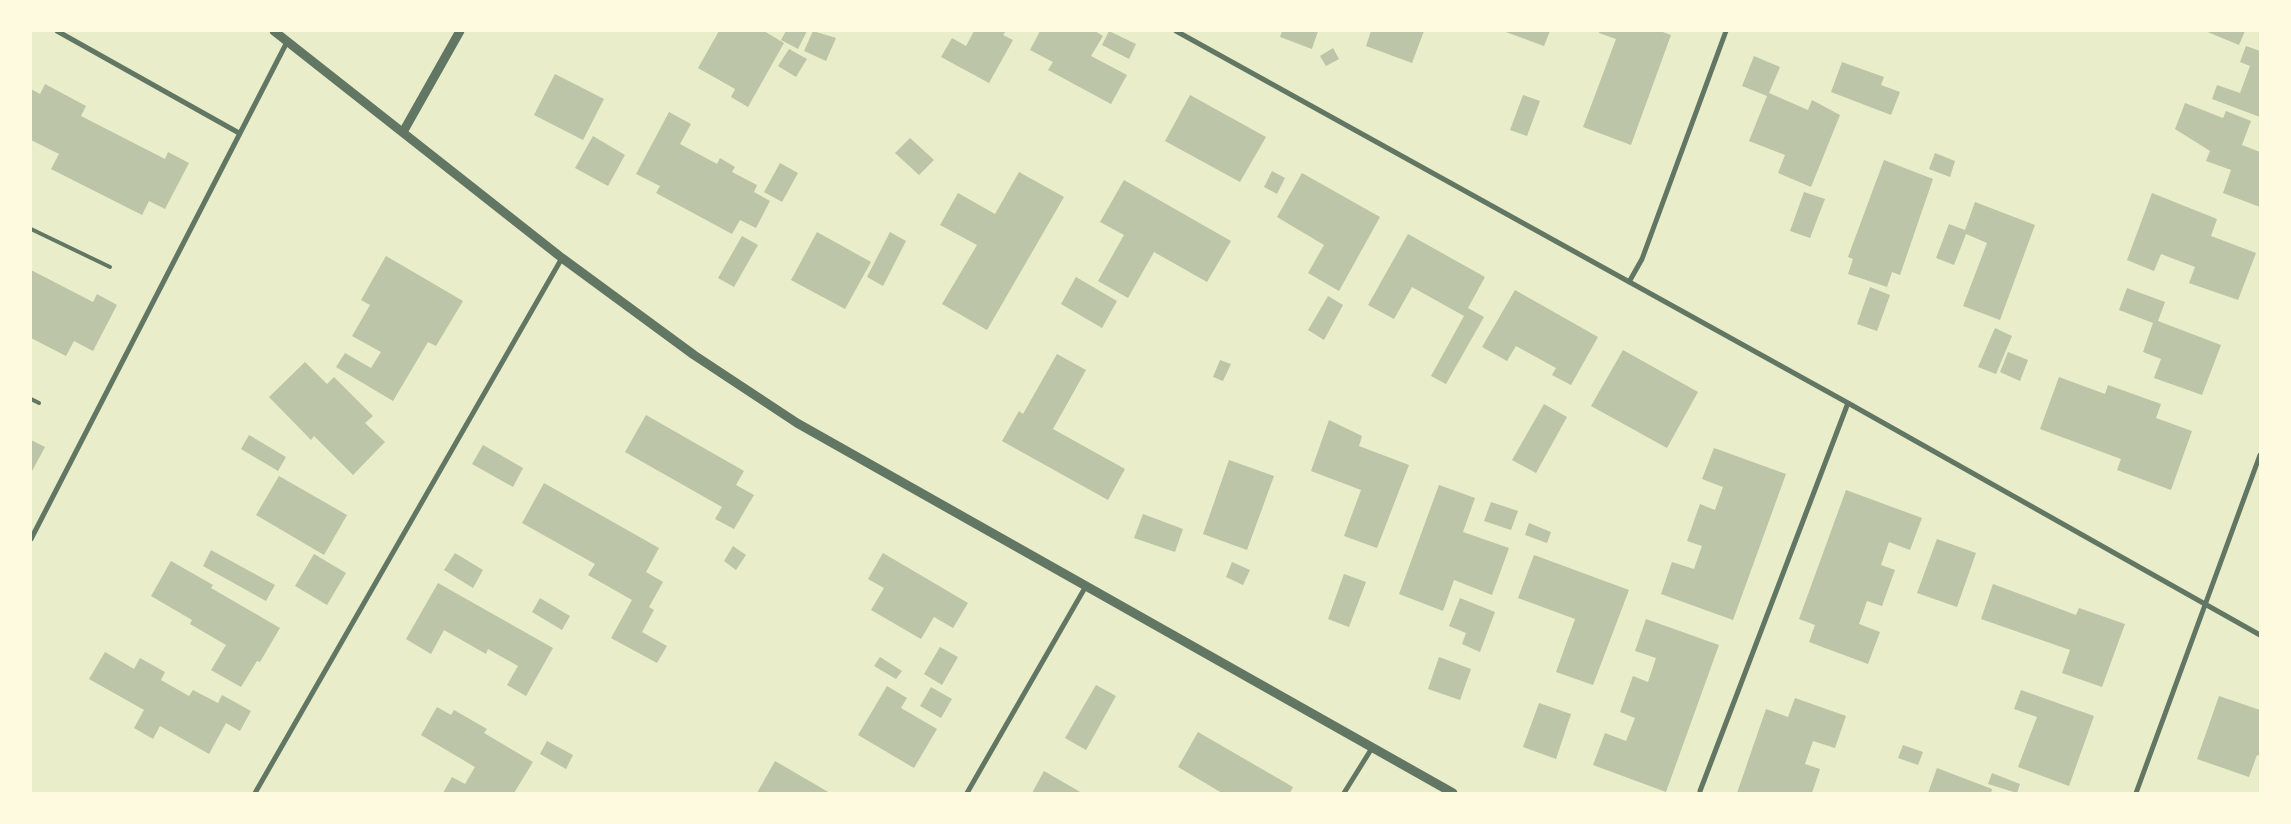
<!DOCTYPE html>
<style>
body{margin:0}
#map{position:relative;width:2291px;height:824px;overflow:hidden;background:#e9edc9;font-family:Rubik,sans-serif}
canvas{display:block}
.frame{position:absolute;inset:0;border:32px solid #fefae0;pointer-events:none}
</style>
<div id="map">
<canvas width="2291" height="824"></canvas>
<div class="frame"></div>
</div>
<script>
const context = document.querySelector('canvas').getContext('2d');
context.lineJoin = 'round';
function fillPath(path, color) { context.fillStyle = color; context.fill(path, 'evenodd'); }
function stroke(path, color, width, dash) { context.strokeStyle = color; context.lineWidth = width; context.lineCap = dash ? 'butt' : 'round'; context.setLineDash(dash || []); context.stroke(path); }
const building = new Path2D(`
 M719,31h45l20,12 -36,64 -17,-10 4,-8 -37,-21z
 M786,31h21l-9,18 -17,-9z
 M813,31l23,7 -10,23 -22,-10z
 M974,31h32l-3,4 10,5 -24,43 -48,-26 11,-19 14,8z
 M1040,31h55l8,5 -12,20 36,19 -16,29 -63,-34 5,-8 -23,-12z
 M1109,31l27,13 -7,15 -27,-14z
 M1282,31h36l-6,18 -32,-12z
 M1371,31h53l-12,32 -46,-17z
 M1503,31h47l-6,15z
 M1600,31h60l11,4 -40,110 -48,-18 33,-88 -17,-6z
 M2205,31h40l-6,14z
 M2246,46l14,5v66l-48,-18 5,-14 23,8 10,-27 -10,-4z
 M1333,48l6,11 -13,7 -6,-10z
 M789,49l18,10 -11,18 -18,-11z
 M1754,56l26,11 -11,26 39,17 4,-10 28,15 -29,72 -33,-14 7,-18 -36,-14 18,-45 -25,-10z
 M1842,62l42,15 -3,8 19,7 -9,23 -60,-23z
 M555,74l49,25 -21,41 -49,-25z
 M45,84l41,22 -5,10 84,43 3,-7 21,11 -24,46 -16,-8 -7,14 -91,-46 8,-15 -28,-14v-51l9,5z
 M1190,95l76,42 -26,45 -75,-41z
 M1523,95l17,6 -13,35 -17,-6z
 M2185,103l38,15 3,-7 25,10 -9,24 18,7v55l-37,-14 8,-23 -25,-9 4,-10 -35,-22z
 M669,112l22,12 -11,20 37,20 3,-6 15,9 -3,5 25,13 -3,7 16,9 -14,27 -16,-8 -8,14 -76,-41 4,-7 -24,-12z
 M593,136l32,19 -17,31 -33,-18z
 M910,138l24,22 -15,15 -24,-22z
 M1935,153l20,8 -5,16 -21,-8z
 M1884,160l49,19 -33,96 -8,-3 -5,15 -39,-13 5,-15 -5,-2z
 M780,163l18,10 -16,29 -18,-10z
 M1272,171l13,7 -8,16 -13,-7z
 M1019,172l45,25 -77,133 -45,-26 35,-59 -37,-20 18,-32 37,21z
 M1302,173l78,44 -41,74 -31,-18 16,-28 -47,-28z
 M1124,180l107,61 -24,41 -53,-30 -26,46 -30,-17 26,-46 -24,-13z
 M1804,192l21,7 -15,39 -20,-7z
 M2152,193l65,26 -6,17 45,17 -18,47 -49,-17 6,-16 -34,-13 -7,17 -27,-11z
 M1975,202l60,23 -35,95 -37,-14 24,-63 -21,-9 -12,31 -18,-7 13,-34 16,6z
 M817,232l54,30 -26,47 -54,-29z
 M890,232l16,9 -23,45 -16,-9z
 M1408,234l77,43 -17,31 16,9 -38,67 -15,-8 33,-60 -52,-29 -18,32 -26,-14z
 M742,236l16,9 -24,42 -16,-9z
 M386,256l77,45 -27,45 -8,-4 -35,59 -57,-34 9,-14 26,15 10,-16 -29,-16 18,-31 -9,-5z
 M31,270l62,32 4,-8 20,11 -24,46 -19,-10 -8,15 -35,-18z
 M1076,277l41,24 -15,27 -41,-24z
 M1870,287l20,8 -13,36 -20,-7z
 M2127,288l38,14 -7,19 63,24 -19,50 -48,-17 7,-19 -18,-7 10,-29 -34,-13z
 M1515,290l83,47 -27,48 -19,-10 4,-7 -40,-22 -9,15 -25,-14z
 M1328,296l15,9 -19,35 -16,-10z
 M1995,328l17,8 -16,38 -18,-7z
 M1623,350l75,42 -31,56 -76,-42z
 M2008,352l20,8 -8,21 -20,-9z
 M1057,354l29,16 -33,59 72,40 -17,31 -106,-59 17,-30 4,3z
 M1220,360l11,4 -8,17 -10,-4z
 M305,362l22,22 7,-7 39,39 -8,7 20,19 -32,33 -39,-39 -3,4 -42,-43z
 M2059,377l46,17 3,-9 53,19 -5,14 36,13 -21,59 -54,-20 4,-11 -81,-30z
 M1544,404l23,13 -31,56 -24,-13z
 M646,415l98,56 -8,14 18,10 -20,34 -19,-10 7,-12 -97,-55z
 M1329,420l33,16 -3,10 50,19 -32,83 -33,-12 17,-46 -50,-19z
 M249,435l37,22 -8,14 -37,-22z
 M31,440l14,7 -14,26z
 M483,445l40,23 -10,19 -41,-23z
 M1714,448l72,26 -53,146 -72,-26 11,-32 22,7 8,-23 -15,-5 13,-37 15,6 8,-23 -21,-8z
 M1229,460l45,16 -27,74 -44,-16z
 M279,476l68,39 -23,40 -68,-40z
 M544,483l115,65 -13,24 17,10 -14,25 5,3 -12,22 25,14 -10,17 -46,-25 21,-38 -44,-25 7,-11 -73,-41z
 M1439,485l36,13 -12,34 46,16 -17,47 -38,-15 -11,31 -44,-17z
 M1846,490l76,28 -12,32 -21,-8 -8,23 14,5 -13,36 -15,-5 -8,23 21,8 -12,32 -59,-22 6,-17 -16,-6z
 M1491,502l27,9 -7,19 -27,-9z
 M1143,514l40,15 -8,23 -41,-14z
 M1529,523l22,9 -4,11 -22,-8z
 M1937,539l39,14 -19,54 -40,-14z
 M733,546l13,9 -10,15 -12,-9z
 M211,550l64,35 -9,16 -63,-35z
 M455,553l28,17 -10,18 -29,-18z
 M883,553l85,50 -15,25 -19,-11 -13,22 -50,-29 13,-22 -16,-9z
 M314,554l32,19 -19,32 -32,-19z
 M1534,555l95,35 -36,95 -37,-13 19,-53 -57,-21z
 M171,561l42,24 -2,3 69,40 -20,34 -3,-1 -16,26 -30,-17 15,-25 -36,-21 2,-4 -41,-24z
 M1232,562l18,8 -7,15 -17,-8z
 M1344,574l22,8 -17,45 -21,-8z
 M438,583l115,65 -27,48 -19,-11 11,-19 -30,-17 -2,5 -42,-24 -13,24 -25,-15z
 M1993,584l83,31 3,-7 46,16 -23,63 -40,-14 8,-23 -89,-31z
 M540,598l30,18 -8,14 -30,-18z
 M1460,598l35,14 -15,40 -18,-8 4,-11 -17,-7z
 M1646,619l73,26 -53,147 -73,-27 12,-32 21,8 9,-23 -15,-6 13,-36 15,6 8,-24 -21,-7z
 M940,647l18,10 -16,28 -18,-11z
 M105,652l29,17 6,-11 25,14 -4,8 28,16 4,-6 25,13 4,-8 29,16 -11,20 -14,-8 -17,31 -49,-28 -7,13 -19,-11 10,-18 -55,-31z
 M880,657l22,14 -6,8 -22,-13z
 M1439,657l32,12 -11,31 -32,-11z
 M1096,685l20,11 -30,54 -21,-12z
 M887,686l20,12 -6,10 36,21 -23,39 -56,-33z
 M931,687l21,12 -11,19 -21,-12z
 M2021,690l73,26 -25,70 -51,-19 19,-50 -23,-8z
 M2219,696l41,14v46l-3,-1 -8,22 -52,-18z
 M1795,698l51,18 -11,32 -22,-7 -8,23 15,5 -8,24h-75l29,-84 22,8z
 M1539,703l32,11 -15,45 -33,-12z
 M437,707l14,8 3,-5 33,19 -3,4 49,29 -19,31h-71l9,-16 13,7 10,-17 -54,-32z
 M1198,732l95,55 -3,6h-68l-44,-26z
 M547,741l26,14 -7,14 -26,-15z
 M1903,745l20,7 -5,13 -20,-7z
 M775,761l55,32h-73z
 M1937,768l55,21 -1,4h-63z
 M1044,771l38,22h-50z
 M1992,773l28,11 -3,9 -29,-9z`);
const service = new Path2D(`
 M31,229l79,38
 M31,399l8,4`);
const minor = new Path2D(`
 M57,31l182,102
 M1176,31l672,372 412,232
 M1629,282l13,-23 84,-228
 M31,539l256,-497
 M1700,791l148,-388
 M255,793l307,-535
 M967,793l119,-207
 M1344,793l28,-45
 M2136,793l124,-338`);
const tertiary = new Path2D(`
 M274,31l288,227 132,97 103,68 656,370
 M403,132l57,-101`);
fillPath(building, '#bcc5a7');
stroke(service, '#617663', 4);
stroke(minor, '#617663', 5);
stroke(tertiary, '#617663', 9);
</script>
